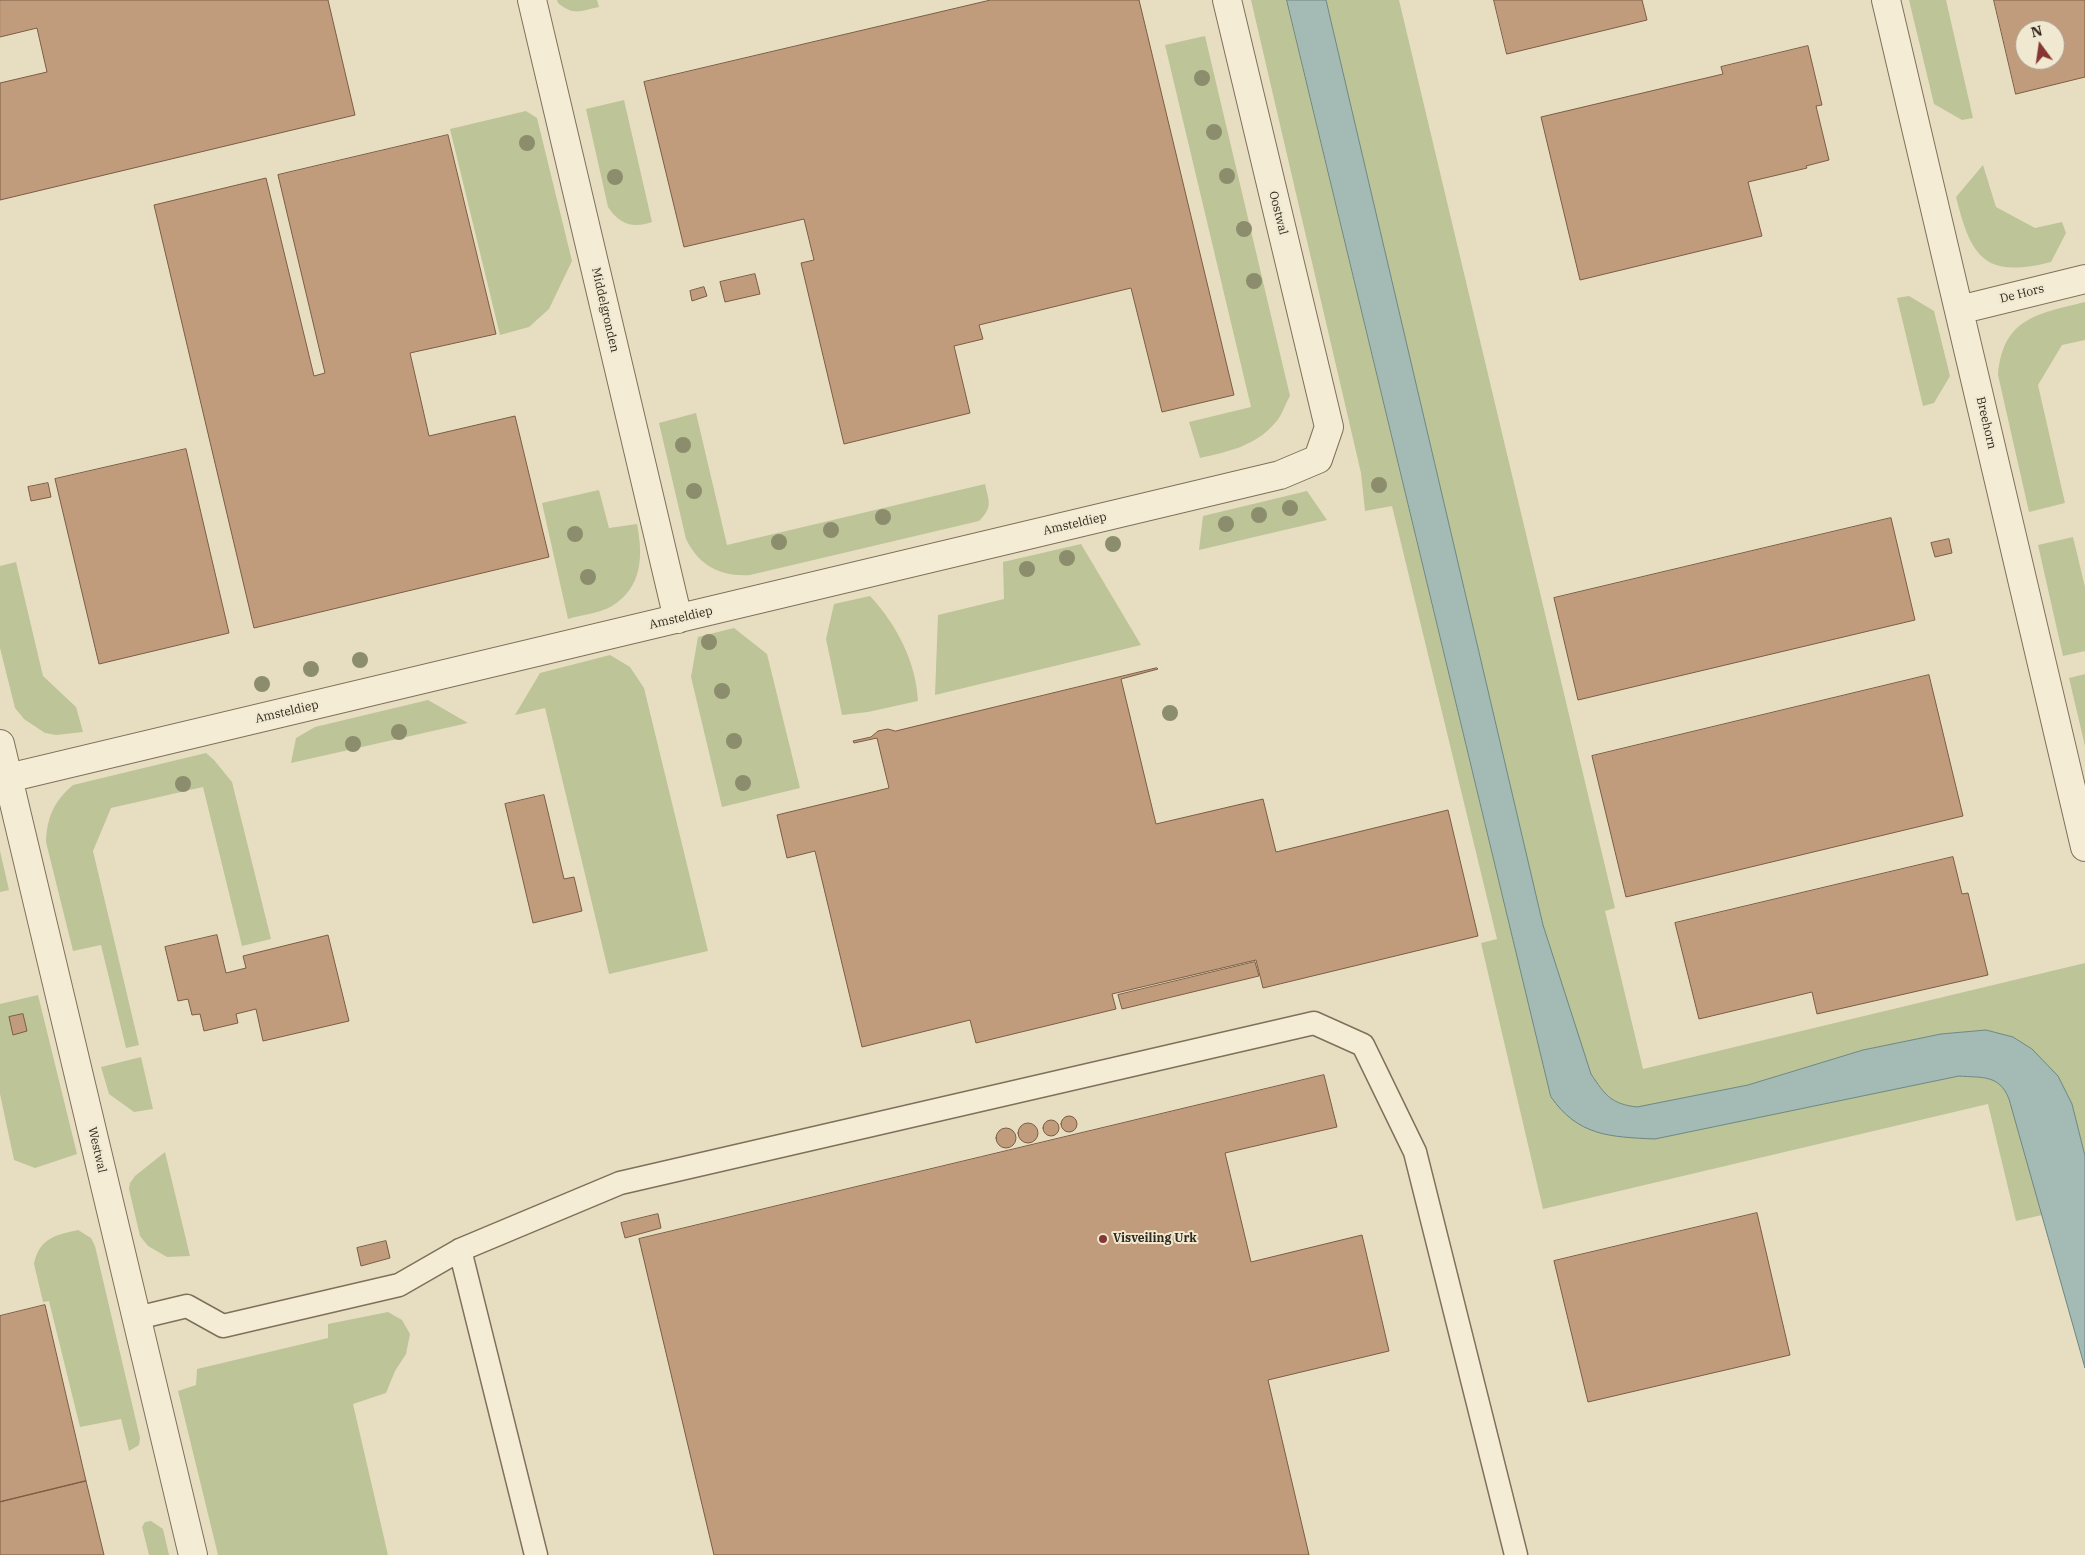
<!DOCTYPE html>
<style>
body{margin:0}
#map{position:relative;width:2085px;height:1555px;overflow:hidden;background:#e7dec2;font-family:"IBM Plex Serif",serif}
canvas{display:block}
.north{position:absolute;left:2015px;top:20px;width:50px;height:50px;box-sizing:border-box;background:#f0e8d0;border:1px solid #a49b89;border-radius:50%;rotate:346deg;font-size:14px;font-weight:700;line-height:20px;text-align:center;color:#31281e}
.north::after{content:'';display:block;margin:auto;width:18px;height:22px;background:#863633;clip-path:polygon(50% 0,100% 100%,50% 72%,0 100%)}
</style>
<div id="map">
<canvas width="2085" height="1555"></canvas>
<div class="north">N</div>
</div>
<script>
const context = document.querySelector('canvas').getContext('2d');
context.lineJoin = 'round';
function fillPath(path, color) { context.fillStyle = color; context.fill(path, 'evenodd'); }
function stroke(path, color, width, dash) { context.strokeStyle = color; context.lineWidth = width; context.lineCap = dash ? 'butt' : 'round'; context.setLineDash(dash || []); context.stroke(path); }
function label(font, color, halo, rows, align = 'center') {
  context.font = font + ' "IBM Plex Serif",serif'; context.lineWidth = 4; context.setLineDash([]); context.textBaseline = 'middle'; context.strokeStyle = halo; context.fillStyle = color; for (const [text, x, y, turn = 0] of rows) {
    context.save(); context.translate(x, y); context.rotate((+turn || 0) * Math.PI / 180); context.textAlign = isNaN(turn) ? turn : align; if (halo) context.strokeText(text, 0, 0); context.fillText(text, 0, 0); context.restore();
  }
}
const green = new Path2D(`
 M557,0h40l2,7c-19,4 -25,9 -41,-4z
 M1251,0h36l264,1097 104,42 304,-63c23,2 40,-2 50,23l33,116 -26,6 -28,-117 -445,105 -62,-266 16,-4 -105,-433 -27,5 -4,-38z
 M1326,0h73l216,908 -10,3 38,158 442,-106v193l-13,-52 -40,-55 -19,-12 -27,-7 -45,4 -78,16 -115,35 -111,22c-26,-3 -32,-12 -47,-33l-47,-149z
 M1909,0h37l27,118 -11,2 -28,-16z
 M1205,36l85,360c-5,8 -8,20 -15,27 -19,23 -48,29 -75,35l-11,-36 62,-15 -86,-362z
 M624,100l28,122c-19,7 -33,2 -44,-15l-22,-98z
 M526,111l11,7 35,143 -23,48 -20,18 -29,8 -50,-206z
 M1983,165l13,42 39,21 27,-6 4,11 -15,29c-67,17 -80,-5 -95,-65z
 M1909,296l25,15 16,65 -16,27 -11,3 -26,-108z
 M2085,302v38l-23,5 -24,40 27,118 -36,9 -31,-137c5,-57 39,-61 87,-73z
 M696,413l31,132 258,-61c4,18 8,23 -6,37l-229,54c-29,2 -51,-9 -64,-36l-27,-116z
 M599,490l10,38 28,-4c6,31 6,63 -25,82 -12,7 -31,9 -44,13l-26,-116z
 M1307,491l20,29 -128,30 4,-34z
 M2073,537l12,50v64l-22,5 -25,-111z
 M1081,544l60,101 -206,50 3,-80 66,-16 -1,-37z
 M16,562l27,114 33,31 7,25 -27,3 -11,-2 -21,-14 -9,-11 -15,-60v-82z
 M870,596c27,29 46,66 48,105l-50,11 -26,3 -16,-76 8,-35z
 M734,628l33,26 33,134 -78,19 -31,-130 7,-40z
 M610,655l20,12 14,21 64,263 -99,23 -64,-266 -30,7 25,-42z
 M2085,674v72l-16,-68z
 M428,700l40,23 -177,40 5,-25 19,-11z
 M206,753l8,7 18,22 39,157 -29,7 -39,-159 -92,21 -18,43 46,194 -13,3 -25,-103 -28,6 -27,-109c1,-25 8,-41 27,-57z
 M0,851l9,39 -9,2z
 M38,995l39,159 -42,14 -21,-8 -14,-66v-90z
 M141,1057l12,52 -19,3 -25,-18 -8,-27z
 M165,1152l25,104 -23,1 -19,-11 -8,-10 -11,-47 1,-6 5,-7z
 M78,1230l13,8 4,8 45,192 -1,7 -10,6 -8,-32 -41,8 -31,-126 -6,1 -9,-38c5,-26 22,-29 44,-34z
 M388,1312l14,8 8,14 -4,20 -11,17 -9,22 -33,11 35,151h-170l-40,-164 18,-6 1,-16 131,-31v-14z
 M151,1521l12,8 6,26h-20l-7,-28 3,-5z`);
const water = new Path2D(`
 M1287,0h39l217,925 48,149c14,21 20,30 46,33l111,-22 115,-35 78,-16 45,-4 27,7 19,12 26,27 14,28 13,52v212l-76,-269c-10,-25 -27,-21 -50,-23l-304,63c-45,-2 -77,-3 -104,-42z`);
const building = new Path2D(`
 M0,0h328l27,115 -355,85v-117l47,-11 -10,-44 -37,9z
 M991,0h148l95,395 -72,17 -31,-124 -152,37 4,14 -29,7 16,67 -126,31 -43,-181 13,-3 -10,-41 -120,28 -40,-165z
 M1494,0h148l5,20 -140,34z
 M1994,0h91v77l-69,17zM2025,30h30v30h-30z
 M1808,46l14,59 -6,1 13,54 -23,6 1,2 -59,14 14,54 -182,44 -39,-163 182,-43 -2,-7z
 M448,135l48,199 -86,19 19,83 86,-20 34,141 -295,71 -100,-423 112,-27 48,198 11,-3 -47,-198z
 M755,274l5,20 -35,8 -5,-20z
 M704,287l3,9 -15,5 -2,-10z
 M186,449l43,184 -130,31 -44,-185z
 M48,483l3,14 -20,4 -3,-14z
 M1891,518l24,102 -337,80 -24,-102z
 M1949,539l3,14 -17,4 -4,-14z
 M1157,668l1,1 -37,10 35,145 107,-25 13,53 172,-42 30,126 -215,52 -7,-28 -144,34 4,15 -140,34 -6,-23 -108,27 -47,-196 -28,7 -10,-43 112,-27 -12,-50 -23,5 -1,-2 18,-4 7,-6 10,-2 7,2z
 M1929,675l34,141 -337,81 -34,-141z
 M544,795l20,84 10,-2 8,34 -49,12 -28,-119z
 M1953,857l9,37 6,-1 20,82 -171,39 -5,-22 -113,27 -24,-96z
 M217,935l9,38 20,-5 -3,-12 85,-21 21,86 -86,20 -7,-32 -20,5 2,9 -34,8 -4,-17 -8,1 -4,-16 -10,2 -13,-54z
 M1255,962l4,14 -137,33 -4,-14z
 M23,1014l4,17 -14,4 -4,-18z
 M1324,1075l13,52 -112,26 26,109 111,-27 27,116 -121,29 41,175h-595l-75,-316z
 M1061 1124a8 8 0 1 1 16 0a8 8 0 1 1-16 0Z
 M1043 1128a8 8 0 1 1 16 0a8 8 0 1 1-16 0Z
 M1018 1133a10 10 0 1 1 20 0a10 10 0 1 1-20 0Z
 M996 1138a10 10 0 1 1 20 0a10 10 0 1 1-20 0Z
 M1757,1213l33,142 -202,47 -34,-141z
 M658,1214l3,14 -36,10 -4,-15z
 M386,1241l4,17 -29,8 -4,-18z
 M45,1305l41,176 -86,21v-186z
 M86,1481l18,74h-104v-53z`);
const service = new Path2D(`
 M460,1250l76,305
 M137,1318l50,-12 36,20 176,-41 61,-35 160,-67 694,-160 49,22 52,107 101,403`);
const minor = new Path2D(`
 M532,0l146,619
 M1886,0l199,847
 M1959,310l126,-31
 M0,744l193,811
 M0,780l1280,-305 38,-16 11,-32 -102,-427`);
const trees = [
 [1202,78],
 [1214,132],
 [527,143],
 [1227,176],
 [615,177],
 [1244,229],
 [1254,281],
 [683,445],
 [1379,485],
 [694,491],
 [1290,508],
 [1259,515],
 [883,517],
 [1226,524],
 [831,530],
 [575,534],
 [779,542],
 [1113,544],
 [1067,558],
 [1027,569],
 [588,577],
 [709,642],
 [360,660],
 [311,669],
 [262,684],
 [722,691],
 [1170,713],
 [399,732],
 [734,741],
 [353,744],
 [743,783],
 [183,784]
];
const markers = [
 [1103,1239,5,"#863633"]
];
const streetNames = [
 ["Oostwal",1278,213,76],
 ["De Hors",2022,294,-14],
 ["Middelgronden",605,310,77],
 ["Breehorn",1986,423,77],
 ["Amsteldiep",1075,524,-13],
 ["Amsteldiep",681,618,-13],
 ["Amsteldiep",287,712,-13],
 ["Westwal",97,1150,77]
];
const poiNames = [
 ["Visveiling Urk",1113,1239]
];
fillPath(green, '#bdc497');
fillPath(water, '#a4bbb5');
stroke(water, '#6c8782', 1);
fillPath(building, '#c19c7c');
stroke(building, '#7b5d44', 1);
stroke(service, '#7f705b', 25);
stroke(minor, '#7f705b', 30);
stroke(service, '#f4ecd4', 22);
stroke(minor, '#f4ecd4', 28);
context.fillStyle = '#8b8d6d';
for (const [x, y] of trees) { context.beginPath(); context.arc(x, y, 8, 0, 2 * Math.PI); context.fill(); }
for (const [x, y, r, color] of markers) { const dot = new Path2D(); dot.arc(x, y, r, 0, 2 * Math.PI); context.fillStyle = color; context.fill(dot); stroke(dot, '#f0e8d0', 2); }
label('12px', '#31281e', '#f0e8d0', streetNames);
label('bold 12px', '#31281e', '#f0e8d0', poiNames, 'left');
</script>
